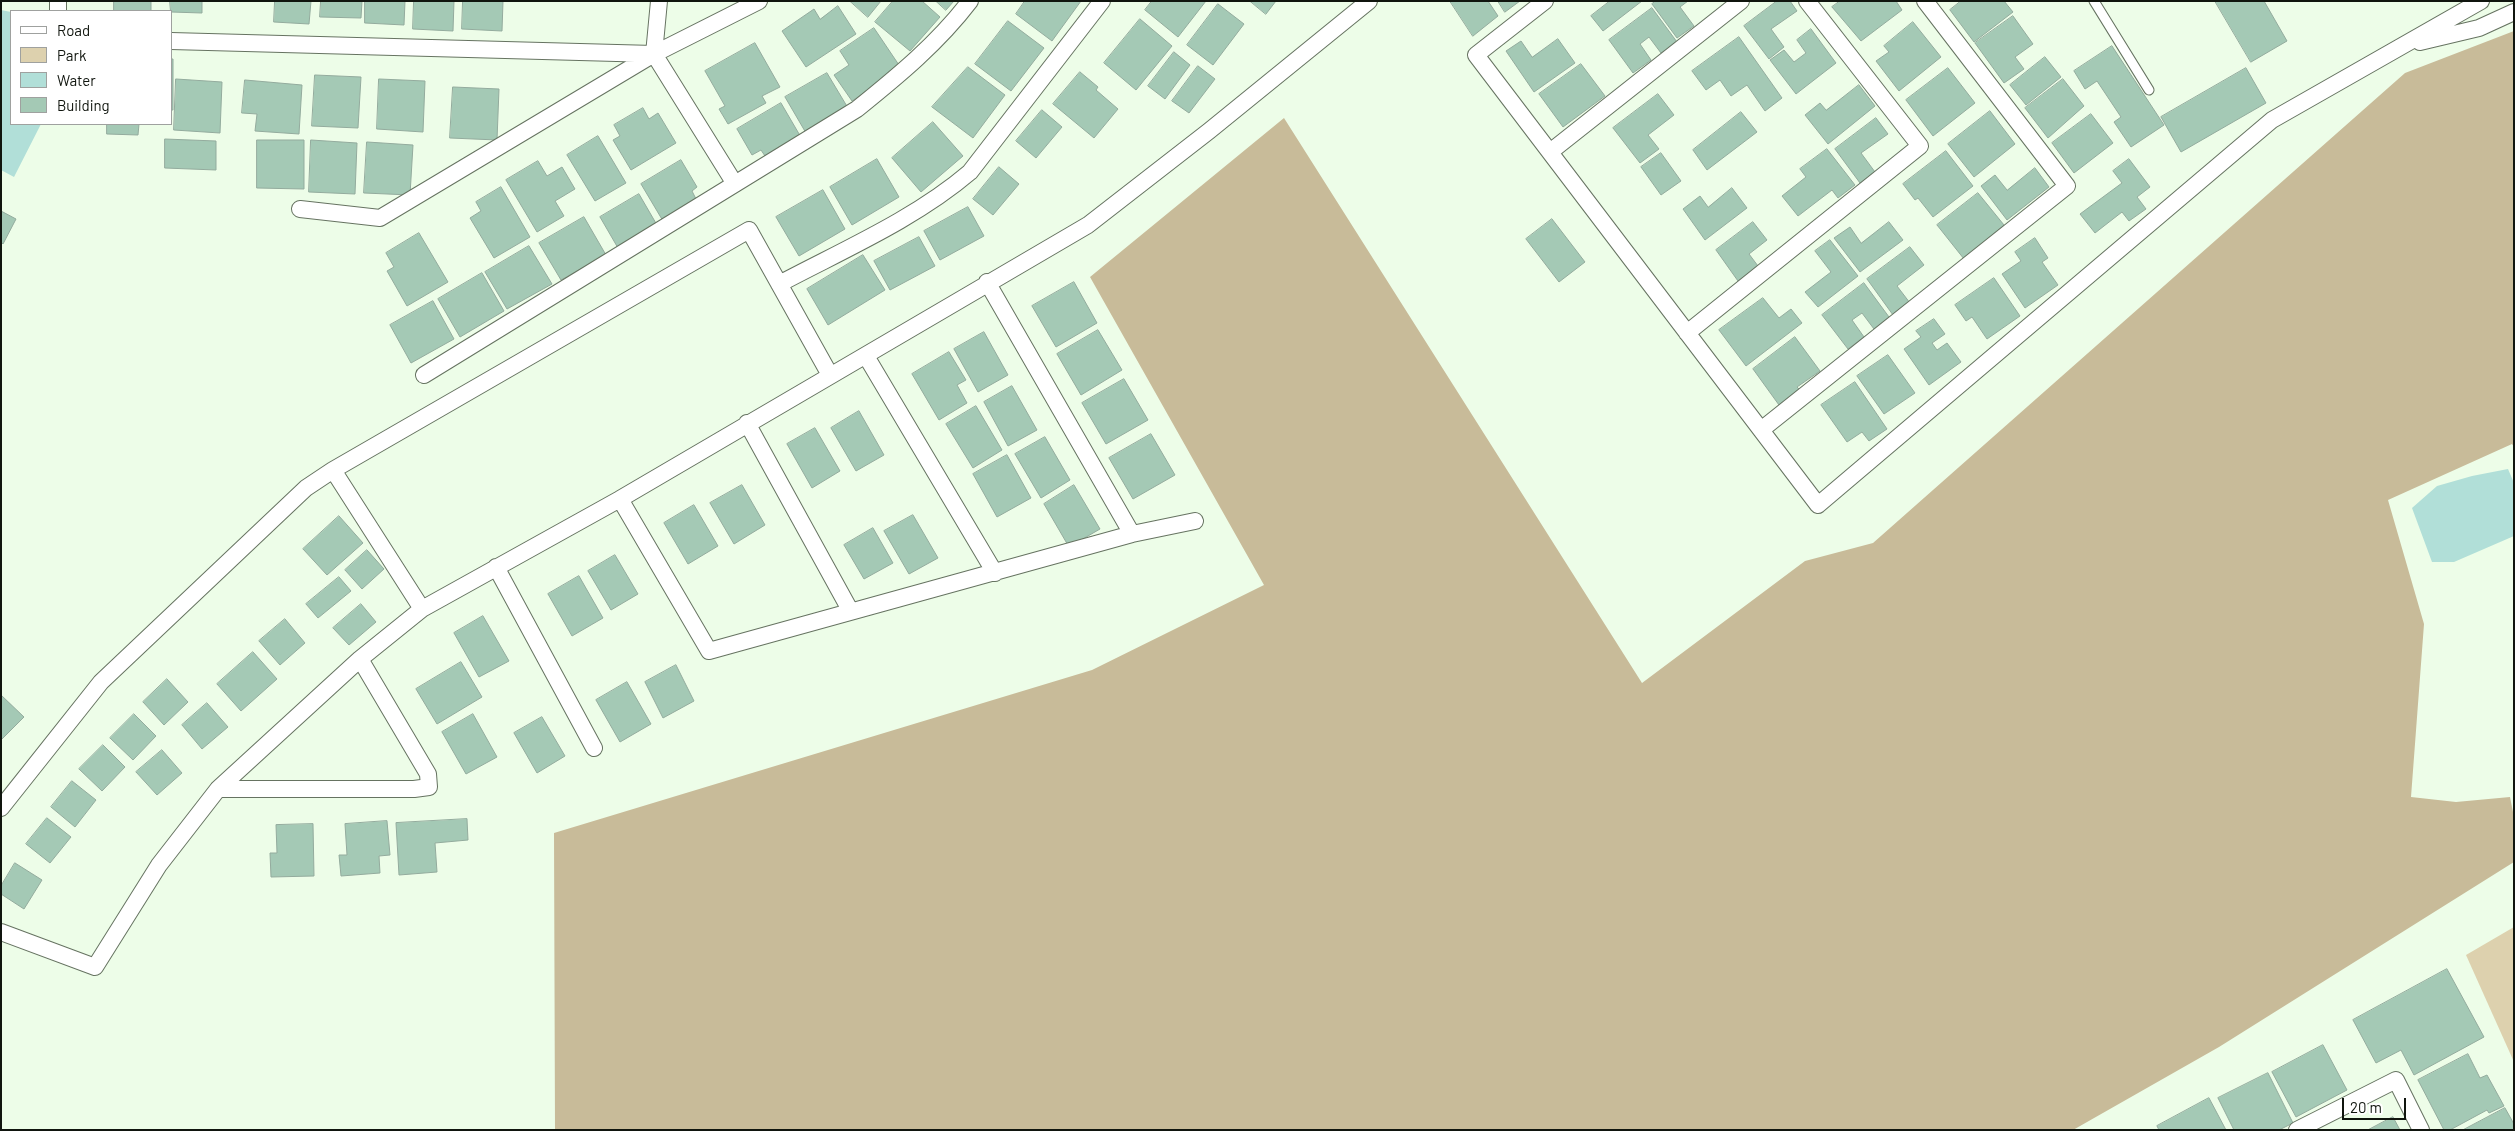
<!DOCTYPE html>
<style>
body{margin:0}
#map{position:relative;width:2515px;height:1131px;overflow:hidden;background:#edfde8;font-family:Barlow,sans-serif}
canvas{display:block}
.frame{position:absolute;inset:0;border:2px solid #10150e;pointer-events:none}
.legend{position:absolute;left:10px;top:10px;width:162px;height:115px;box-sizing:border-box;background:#fff;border:1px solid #9fa19f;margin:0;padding:6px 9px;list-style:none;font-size:15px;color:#10150e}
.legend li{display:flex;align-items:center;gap:10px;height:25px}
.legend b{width:25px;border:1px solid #9fa19f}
.scale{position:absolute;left:2342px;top:1098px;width:64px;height:22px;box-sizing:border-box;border:2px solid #10150e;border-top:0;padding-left:6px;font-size:15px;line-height:18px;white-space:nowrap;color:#10150e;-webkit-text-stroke:4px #fff;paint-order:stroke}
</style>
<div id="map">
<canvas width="2515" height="1131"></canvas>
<div class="frame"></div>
<ul class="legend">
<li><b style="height:6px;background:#fff"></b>Road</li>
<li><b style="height:14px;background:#ddd1ae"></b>Park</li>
<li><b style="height:14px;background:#b1dfd8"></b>Water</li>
<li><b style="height:14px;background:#a4c9b5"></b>Building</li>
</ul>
<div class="scale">20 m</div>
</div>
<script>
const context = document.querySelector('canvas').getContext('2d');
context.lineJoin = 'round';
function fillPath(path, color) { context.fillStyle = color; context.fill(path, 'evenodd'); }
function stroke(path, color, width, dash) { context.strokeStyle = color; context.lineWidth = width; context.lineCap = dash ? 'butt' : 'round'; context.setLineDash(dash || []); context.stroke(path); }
const green = new Path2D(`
 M2514,927v135l-48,-107z`);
const forest = new Path2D(`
 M2514,31v416l-2,-3 -124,56 36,124 -13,173 45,5 54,-5 4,20v45l-295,185 -146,83h-1518l-1,-297 538,-163 172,-85 -174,-308 194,-159 358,565 163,-122 68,-18 532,-470z`);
const water = new Path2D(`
 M1,10l10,2v112h30l-27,53 -13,-7z
 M2508,469l6,14v53l-60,26h-22l-20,-54 25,-22 35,-10z`);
const building = new Path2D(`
 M114,1h37v10h-37z
 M170,1h32v12l-31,-1z
 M275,1h36l-2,23 -35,-2z
 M321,1h41l-1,17 -41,-1z
 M365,1h40l-1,24 -39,-2z
 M414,1h40l-1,30 -40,-2z
 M463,1h40l-1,30 -40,-2z
 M850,1h31l-13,16z
 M893,1h29l18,16 -30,34 -35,-29z
 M936,1h18l-8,9z
 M1025,1h56l-29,40 -36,-27z
 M1152,1h54l-28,36 -33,-27z
 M1250,1h26l-10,13z
 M1450,1h38l10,15 -25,20z
 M1498,1h22l-15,11z
 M1610,1h32l-39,30 -12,-15z
 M1656,1h32l-8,6 14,19 -17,12 -25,-34z
 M1777,1h13l7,10 -26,18 13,18 -15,12 -25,-33z
 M1840,1h56l6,9 -41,31 -29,-34z
 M1961,1h43l9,11 -39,30 -24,-32z
 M2215,1h49l23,40 -36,21z
 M1218,4l26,20 -31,41 -26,-20z
 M838,6l18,28 -50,33 -24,-36 32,-22 6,10z
 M1652,8l25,34 -16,11 -12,-16 -9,7 11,16 -18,13 -24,-33z
 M2013,16l20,28 -18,13 9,12 -20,14 -29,-40z
 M1140,19l32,27 -36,44 -32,-27z
 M1008,21l36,27 -33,43 -36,-27z
 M1913,22l28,35 -42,34 -23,-30 13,-9 -5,-6z
 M874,28l27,40 -49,33 -18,-26 15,-10 -9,-14z
 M1811,29l25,34 -40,31 -26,-34 14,-10 10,12 12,-9 -9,-13z
 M1739,37l43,61 -17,13 -18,-26 -16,11 -11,-16 -14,10 -14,-19z
 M1558,39l17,24 -41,29 -28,-41 15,-10 11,16z
 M755,43l25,44 -18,9 4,7 -38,21 -9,-15 6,-3 -20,-35z
 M2112,46l52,79 -33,22 -17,-25 7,-5 -24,-36 -12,8 -11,-18z
 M1174,52l16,13 -25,34 -17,-13z
 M2045,57l16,20 -35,28 -16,-20z
 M171,59h2v51h-2z
 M1581,64l24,32 -42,31 -24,-33z
 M1198,66l17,13 -26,34 -17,-12z
 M968,67l37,28 -32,43 -41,-31z
 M1948,68l27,35 -42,33 -27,-36z
 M2246,68l20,35 -85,49 -20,-35z
 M1080,72l18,15 -2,3 22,19 -24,29 -41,-34z
 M827,73l21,35 -42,25 -21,-36z
 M315,75l46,2 -3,51 -46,-2z
 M176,79l46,3 -2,51 -46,-3z
 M379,79l46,2 -2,51 -46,-3z
 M2063,79l21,27 -36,32 -23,-30z
 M245,80l57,5 -3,49 -44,-3 2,-17 -15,-1z
 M1859,85l16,21 -47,38 -23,-29 15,-12 6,7z
 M453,87l46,2 -2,51 -47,-2z
 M1658,94l16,21 -26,20 11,14 -19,14 -27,-35z
 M781,103l21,36 -35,20 -6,-9 -9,5 -15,-26z
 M643,108l6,11 9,-6 18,30 -45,27 -18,-30 7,-4 -6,-11z
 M1042,110l20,17 -26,31 -20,-17z
 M1990,111l25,33 -41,33 -26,-33z
 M1741,112l16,20 -50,38 -14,-20z
 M2091,114l22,29 -39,30 -22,-30z
 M1876,118l12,16 -27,19 14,19 -15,11 -25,-34z
 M933,122l30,34 -42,36 -29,-34z
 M107,124h32l-1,11 -31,-1z
 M598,136l28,47 -31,18 -28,-46z
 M165,139l51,2v29l-51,-2z
 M257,140h47v49l-47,-1z
 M311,140l46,3 -2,51 -46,-2z
 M367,142l46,3 -3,50 -46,-2z
 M1827,149l28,36 -17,13 -6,-8 -34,26 -16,-20 24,-19 -6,-8z
 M1946,151l27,35 -40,31 -15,-19 -3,2 -12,-16z
 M1661,153l20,28 -20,14 -20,-28z
 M877,159l22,38 -47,28 -22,-38z
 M2129,159l21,28 -13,10 9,12 -17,12 -7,-9 -27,21 -15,-19 42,-31 -9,-12z
 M681,160l16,27 -5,4 5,10 -34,20 -22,-37z
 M538,161l9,15 15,-9 13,22 -20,12 9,15 -27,16 -31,-52z
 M999,167l20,17 -26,31 -20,-16z
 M2035,168l14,19 -42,33 -26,-34 14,-11 12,15z
 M501,187l29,50 -36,21 -24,-40 11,-7 -5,-9z
 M1732,188l15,20 -42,32 -22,-31 17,-13 8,11z
 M823,190l22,39 -46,27 -23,-39z
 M1978,193l26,32 -40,34 -27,-34z
 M639,194l18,31 -39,23 -18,-31z
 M968,207l16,29 -44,24 -16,-29z
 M1,211l15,8 -13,25 -2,-2z
 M584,217l22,38 -45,25 -22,-37z
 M1552,219l33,43 -26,20 -33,-43z
 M1753,222l14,18 -18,14 9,12 -20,15 -22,-31z
 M1889,222l14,18 -43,32 -26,-34 16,-11 11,16z
 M419,233l29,49 -41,24 -20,-35 7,-4 -8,-14z
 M919,237l16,29 -45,24 -16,-29z
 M2035,238l13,20 -6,4 16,23 -33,23 -23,-34 19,-13 -6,-9z
 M1830,240l28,36 -40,31 -13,-15 26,-20 -16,-21z
 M529,246l23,38 -45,25 -22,-37z
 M1910,247l14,18 -27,21 13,17 -17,12 -26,-36z
 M863,255l22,35 -57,35 -21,-36z
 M482,273l22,38 -44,26 -22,-38z
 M1994,278l26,38 -33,23 -15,-22 -6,4 -11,-16z
 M1074,282l23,41 -41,24 -24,-41z
 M1864,283l25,34 -15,12 -12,-16 -10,7 12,17 -16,12 -26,-34z
 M1763,298l16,20 12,-9 11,14 -56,43 -27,-36z
 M433,301l21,38 -43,24 -21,-38z
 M1934,319l11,15 -13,9 5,7 10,-7 14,19 -32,23 -25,-36 17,-12 -5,-6z
 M1098,330l24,40 -41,25 -24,-41z
 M984,332l24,43 -30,17 -24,-43z
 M1795,337l25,34 -23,16 3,3 -21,15 -26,-36z
 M949,352l17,28 -9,5 10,18 -28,17 -27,-46z
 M1888,355l27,38 -31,21 -27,-38z
 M1124,379l24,41 -42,24 -24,-41z
 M1855,382l32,47 -18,12 -7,-9 -15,10 -26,-37z
 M1012,386l25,44 -29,16 -24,-44z
 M976,406l26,44 -29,18 -27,-44z
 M859,411l25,44 -28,16 -25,-43z
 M815,428l25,43 -28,17 -25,-44z
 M1151,434l24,41 -42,24 -24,-41z
 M1045,437l25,43 -29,18 -26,-44z
 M1007,455l24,43 -34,19 -24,-43z
 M742,485l23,40 -31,19 -24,-41z
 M1074,485l26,44 -31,18 -25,-43z
 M694,505l24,41 -30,18 -24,-41z
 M913,515l25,43 -29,16 -25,-43z
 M339,516l24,27 -36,32 -24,-26z
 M873,528l20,35 -29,16 -20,-34z
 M367,550l17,19 -22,20 -17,-19z
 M615,555l23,39 -27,16 -23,-39z
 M579,576l24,42 -31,18 -24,-42z
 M339,577l12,14 -33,27 -12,-14z
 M361,604l15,18 -27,23 -16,-17z
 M483,616l26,45 -30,16 -25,-44z
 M285,619l20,24 -25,22 -21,-24z
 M253,652l24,27 -36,32 -24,-27z
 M461,662l21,35 -45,27 -21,-35z
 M676,665l18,36 -31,17 -18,-36z
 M167,679l21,23 -24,23 -21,-23z
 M627,682l24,42 -31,18 -24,-42z
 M1,695l23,22 -23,23z
 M207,703l21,24 -26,22 -20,-24z
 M134,714l22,22 -23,24 -23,-22z
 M473,714l24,43 -31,17 -24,-42z
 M542,717l23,39 -28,17 -23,-40z
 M103,745l22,22 -23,24 -23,-22z
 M162,750l20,23 -25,22 -21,-23z
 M72,781l24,19 -21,27 -24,-20z
 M47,818l24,19 -21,26 -24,-19z
 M467,819l1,21 -33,3 2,29 -38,3 -3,-52z
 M387,821l3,34 -11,1 1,17 -39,3 -2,-21h8l-2,-31z
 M313,824l1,52 -43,1 -1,-24h7l-1,-28z
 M15,863l27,17 -18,29 -23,-15v-8z
 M2447,969l37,68 -70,38 -13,-25 -25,13 -23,-43z
 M2323,1045l24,45 -51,27 -24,-45z
 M2468,1054l12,24 7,-3 17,31 -15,7 -2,-3 -37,20h-6l-26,-50z
 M2268,1073l25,50 -14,7h-45l-16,-32z
 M2209,1098l17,32h-67l-2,-4z
 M2505,1108l9,16v6h-51z
 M2393,1117l7,13h-32z`);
const lane = new Path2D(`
 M2094,1l55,89`);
const street = new Path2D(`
 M659,1l-5,53 81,130
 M1545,1l-69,54 342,450 454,-385 209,-119
 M58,11v-10
 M171,41l483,13
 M2420,42l59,-14 35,-16
 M1550,152l191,-151
 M300,209l80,9 274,-164 105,-53
 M987,282l145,252
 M779,284c64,-34 136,-65 191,-112l132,-171
 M1687,333l233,-187 -113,-145
 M866,356l129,217
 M424,375l433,-266c41,-33 81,-66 113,-108
 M747,423l103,187
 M1761,430l306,-244 -142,-185
 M333,470l89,139
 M620,499l89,152 423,-117 63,-13
 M496,567l98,181
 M218,789h196l15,-2 -1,-13 -68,-115
 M1,808l100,-126 205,-194 27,-18 416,-240 81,145
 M1,932l94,35 64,-102 59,-76 142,-130 62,-50 198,-110 468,-274 121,-94 160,-130
 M2297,1130l99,-50 25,50`);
fillPath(green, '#ddd1ae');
fillPath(forest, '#c8bb99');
fillPath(water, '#b1dfd8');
fillPath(building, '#a4c9b5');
stroke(building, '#93ab9d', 1);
stroke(lane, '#667361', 11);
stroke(street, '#667361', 18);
stroke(lane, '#fff', 9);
stroke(street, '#fff', 16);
</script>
